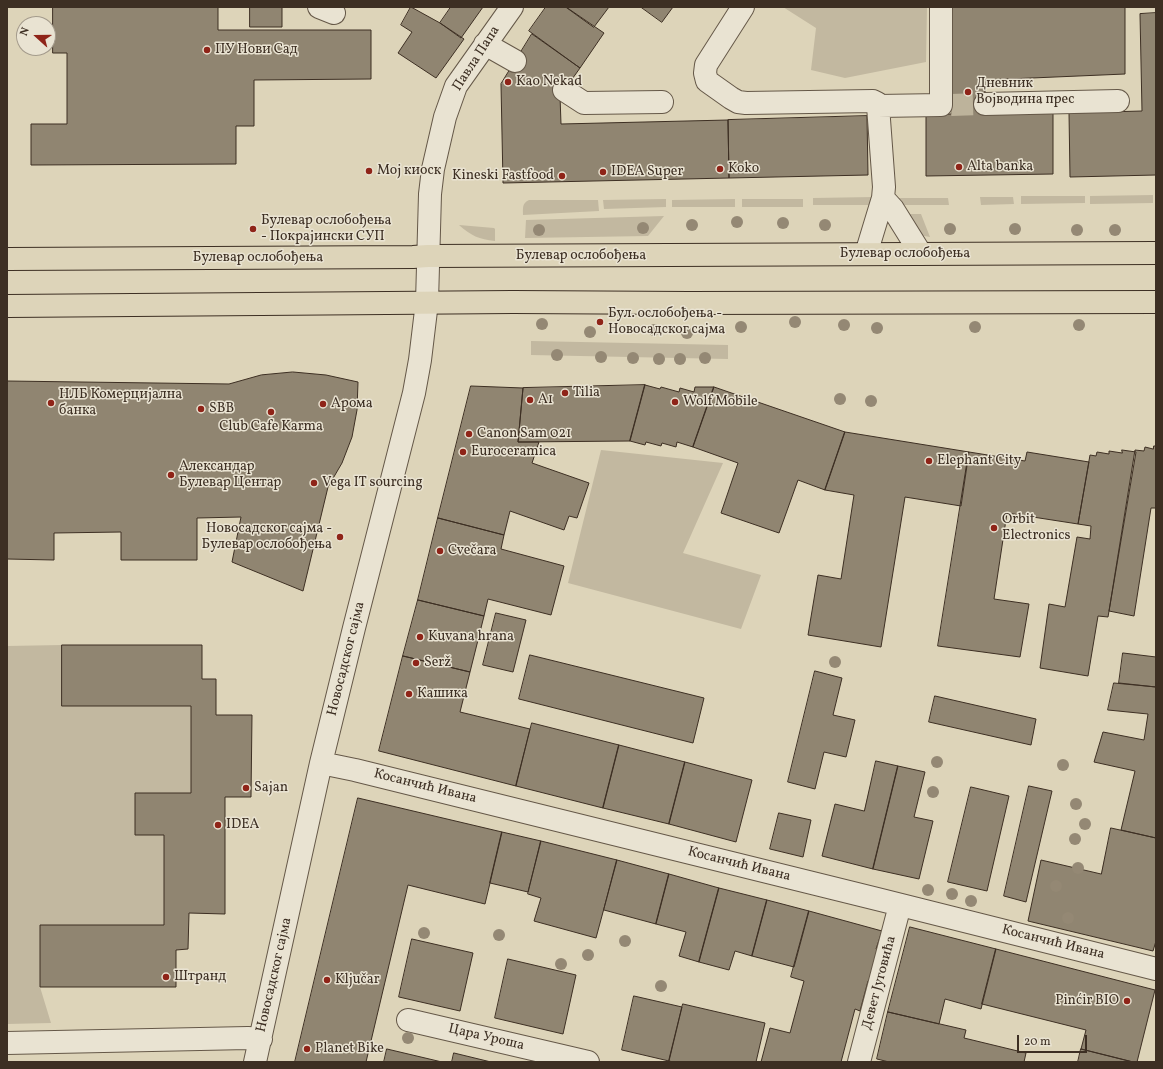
<!DOCTYPE html>
<meta charset="utf-8">
<style>
body{margin:0}
#map{position:relative;width:1163px;height:1069px;overflow:hidden;background:#ddd4b9;font-family:Vollkorn,serif}
canvas{display:block}
.frame{position:absolute;inset:0;border:8px solid #3d2f23;pointer-events:none}
.north{position:absolute;left:16px;top:16px;width:40px;height:40px;box-sizing:border-box;background:#e9e3d2;border:1px solid #a49b8c;border-radius:50%;rotate:291deg;font-size:11px;font-weight:700;line-height:16px;text-align:center;color:#3d2f23}
.north::after{content:'';display:block;margin:auto;width:14px;height:18px;background:#8f2418;clip-path:polygon(50% 0,100% 100%,50% 72%,0 100%)}
.scale{position:absolute;left:1017px;top:1035px;width:70px;height:18px;box-sizing:border-box;border:2px solid #3d2f23;border-top:0;padding-left:5px;font-size:12px;line-height:14px;white-space:nowrap;color:#3d2f23;-webkit-text-stroke:3px #e9e3d2;paint-order:stroke}
</style>
<div id="map">
<canvas width="1163" height="1069"></canvas>
<div class="frame"></div>
<div class="north">N</div>
<div class="scale">20 m</div>
</div>
<script>
const context = document.querySelector('canvas').getContext('2d');
context.lineJoin = 'round';
function fillPath(path, color) { context.fillStyle = color; context.fill(path, 'evenodd'); }
function stroke(path, color, width, dash) { context.strokeStyle = color; context.lineWidth = width; context.lineCap = dash ? 'butt' : 'round'; context.setLineDash(dash || []); context.stroke(path); }
function label(font, color, halo, rows, align = 'center') {
  context.font = font + ' Vollkorn,serif'; context.lineWidth = 3; context.setLineDash([]); context.textBaseline = 'middle'; context.strokeStyle = halo; context.fillStyle = color; for (const [text, x, y, turn = 0] of rows) {
    context.save(); context.translate(x, y); context.rotate((+turn || 0) * Math.PI / 180); context.textAlign = isNaN(turn) ? turn : align; if (halo) context.strokeText(text, 0, 0); context.fillText(text, 0, 0); context.restore();
  }
}
const green = new Path2D(`
 M783,7h144l-1,55 -81,16 -34,-8 5,-42z
 M1153,195v8l-63,1v-8z
 M1021,196h64v7l-64,1z
 M874,197v8h-61v-7z
 M980,197h33l1,7 -33,1z
 M896,198h52l1,7h-53z
 M666,199v8l-62,2 -1,-9z
 M735,199v8h-63v-7z
 M742,199h61v8h-61z
 M529,200h69l1,11 -76,4c0,-7 -1,-12 6,-15z
 M906,214h15l9,23 -11,-2z
 M664,216l-16,20 -123,2 1,-18z
 M459,225l35,3 1,1v12c-16,-2 -24,-5 -36,-16z
 M531,341l197,4v14l-197,-4z
 M601,450l122,13 -40,90 78,22 -20,54 -173,-46z
 M62,645v61h129v87h-56v42h29v90h-124v62l11,36 -44,1v-378z`);
const building = new Path2D(`
 M53,7h165v23h153v49l-117,1v46h-18v38l-205,1v-41h36v-71h-14z
 M250,7h32v20h-32z
 M411,7l29,16 24,16 -28,39 -38,-25 14,-21 -11,-7z
 M451,7h32l-22,31 -21,-15z
 M546,7h20l38,26 -24,35 -51,-37z
 M566,7h43l-15,20z
 M641,7h32l-11,15z
 M950,7h175v67l-140,6v34l68,-1v61l-127,2v-61l25,-1z
 M1156,13v162l-86,2 -1,-64 73,-2 -2,-97z
 M532,34l48,34 -20,28 1,28 167,-4 1,58 -226,5 -2,-99z
 M867,116l1,59 -139,3 -1,-58z
 M293,372l33,3 32,7 -1,28 -5,27 -10,26 -14,24 -25,104 -71,-29 9,-45 -44,1v42h-76v-28l-67,1v27l-47,-1v-178l222,3 32,-9z
 M645,385l15,4 1,-2 18,5 1,-4 14,4 1,-5h19l-21,60 -16,-5 -1,5 -14,-4 -1,3 -15,-4 -1,3 -15,-4z
 M645,385l-15,56 -112,1 5,-54z
 M471,386l52,2 -5,54h21l-7,21 57,20 -12,35 -8,-2 -5,14 -54,-19 -6,24 -66,-17z
 M714,387l131,45 -20,58 -27,-10 -19,53 -58,-20 17,-50 -45,-16z
 M845,432l124,20 -8,54 -56,-9 -24,150 -73,-12 10,-60 23,4 13,-84 -29,-5z
 M1154,446h2v62h-5l-17,108 -25,-5 26,-161 9,1 1,-4 8,2z
 M1122,450l14,2 -28,165 -10,-1 -10,60 -48,-8 9,-64 16,3 12,-70 13,2 1,-13 -13,-2 12,-69 6,1 1,-4 12,2v-3l13,2z
 M969,452l56,9 2,-9 62,10 -11,62 -71,-11 -13,86 35,5 -9,53 -82,-11z
 M438,518l66,17 -3,14 63,17 -13,49 -63,-16 -4,17 -66,-16z
 M418,600l66,16 -14,56 -67,-16z
 M496,613l30,7 -13,52 -30,-7z
 M62,645h140v34h14v36h36l-1,82h-26v117l-36,-1 -1,36 -12,1v37h-136v-62h124v-90h-29v-42h56v-87h-129z
 M1123,653l33,4v30l-37,-4z
 M530,655l174,43 -11,45 -174,-44z
 M403,656l67,16 -10,40 70,17 -14,57 -137,-35z
 M815,671l27,7 -9,37 22,5 -9,37 -22,-5 -9,37 -27,-7z
 M1114,683l42,4v151l-35,-8 14,-59 -41,-9 9,-30 41,8 4,-26 -40,-4z
 M935,696l101,23 -5,26 -102,-23z
 M532,723l87,22 -16,63 -87,-22z
 M619,745l66,17 -16,62 -66,-16z
 M876,761l22,5 -25,103 -51,-13 13,-52 29,7z
 M685,762l67,18 -16,62 -67,-18z
 M898,766l27,6 -11,45 19,4 -14,58 -46,-10z
 M1029,786l23,5 -26,111 -22,-6z
 M971,787l38,9 -22,95 -39,-9z
 M358,798l144,34 -12,51 -5,21 -77,-19 -42,177h-71z
 M779,813l32,7 -8,37 -33,-8z
 M1111,828l45,10v103l-3,10 -125,-30 13,-61 60,14z
 M502,832l39,9 -13,51 -38,-9z
 M541,841l76,19 -21,78 -62,-17 7,-23 -13,-4z
 M617,860l52,14 -13,50 -52,-14z
 M669,874l50,14 -20,74 -20,-6 7,-24 -30,-8z
 M719,888l48,12 -15,56 -17,-5 -6,19 -30,-8z
 M767,900l42,11 -15,56 -42,-11z
 M809,911l73,20 -6,18 7,2 -8,32 -7,-2 -8,30 -5,-2 -14,53h-80l9,-34 20,5 14,-52 -13,-4z
 M910,927l86,22 -15,60 -36,-10 -6,25 -51,-12z
 M412,939l61,14 -13,58 -61,-14z
 M996,949l159,41 -18,72h-4l-52,-13 5,-19 -104,-26z
 M508,959l68,16 -13,59 -68,-16z
 M634,996l48,11 -13,54 -47,-11z
 M683,1004l82,19 -9,39h-83l-4,-1z
 M888,1012l78,18 -2,8 62,15 -2,9h-135l-12,-3z
 M387,1049l55,13h-58z
 M1081,1049l52,13h-55z
 M454,1053l37,9h-39z`);
const minorTunnel = new Path2D(`
 M951,105l34,-1`);
const minor = new Path2D(`
 M319,7l15,6
 M743,7l-37,58 -1,8 2,8 24,17 7,4 8,1 127,-2 4,2 1,3 6,81 -1,11 -17,56
 M485,44l30,17
 M564,90l20,13 78,-1
 M985,104l133,-3
 M878,106l63,-1v-98
 M883,198l10,11 28,45
 M321,763l34,7 526,130 275,69
 M408,1020l180,42
 M7,1043l241,-5 13,1
 M255,1062l66,-299 33,-135 60,-235 6,-33 7,-58 3,-108 3,-25 12,-52 11,-31 56,-79
 M859,1062l41,-157`);
const major = new Path2D(`
 M7,259l406,-2 15,-1 728,-3
 M7,306l506,-4 176,1 467,-1`);
const trees = [
 [737,222],
 [783,223],
 [692,225],
 [825,225],
 [643,228],
 [950,229],
 [1015,229],
 [539,230],
 [1077,230],
 [1115,230],
 [795,322],
 [542,324],
 [844,325],
 [1079,325],
 [741,327],
 [975,327],
 [877,328],
 [654,330],
 [590,332],
 [687,333],
 [557,355],
 [601,357],
 [633,358],
 [705,358],
 [659,359],
 [680,359],
 [840,399],
 [871,401],
 [835,662],
 [937,762],
 [1063,765],
 [933,792],
 [1076,804],
 [1085,824],
 [1075,839],
 [1078,868],
 [1056,886],
 [928,890],
 [952,894],
 [971,901],
 [1068,918],
 [424,933],
 [499,935],
 [625,941],
 [588,955],
 [561,964],
 [661,986],
 [408,1038]
];
const markers = [
 [207,50,4,"#8f2418"],
 [508,82,4,"#8f2418"],
 [968,92,4,"#8f2418"],
 [959,167,4,"#8f2418"],
 [720,169,4,"#8f2418"],
 [369,171,4,"#8f2418"],
 [603,172,4,"#8f2418"],
 [562,176,4,"#8f2418"],
 [253,229,4,"#8f2418"],
 [600,322,4,"#8f2418"],
 [565,393,4,"#8f2418"],
 [530,400,4,"#8f2418"],
 [675,402,4,"#8f2418"],
 [51,403,4,"#8f2418"],
 [323,404,4,"#8f2418"],
 [201,409,4,"#8f2418"],
 [271,412,4,"#8f2418"],
 [469,434,4,"#8f2418"],
 [463,452,4,"#8f2418"],
 [929,461,4,"#8f2418"],
 [171,475,4,"#8f2418"],
 [314,483,4,"#8f2418"],
 [994,528,4,"#8f2418"],
 [340,537,4,"#8f2418"],
 [440,551,4,"#8f2418"],
 [420,637,4,"#8f2418"],
 [416,663,4,"#8f2418"],
 [409,694,4,"#8f2418"],
 [246,788,4,"#8f2418"],
 [218,825,4,"#8f2418"],
 [166,977,4,"#8f2418"],
 [327,980,4,"#8f2418"],
 [1127,1001,4,"#8f2418"],
 [307,1049,4,"#8f2418"]
];
const poiNames = [
 ["ПУ Нови Сад",215,50],
 ["Kao Nekad",516,82],
 ["Дневник",976,84],
 ["Војводина прес",976,100],
 ["Alta banka",967,167],
 ["Koko",728,169],
 ["Мој киоск",377,171],
 ["IDEA Super",611,172],
 ["Kineski Fastfood",554,176,"right"],
 ["Булевар ослобођења",261,221],
 ["- Покрајински СУП",261,237],
 ["Бул. ослобођења -",608,314],
 ["Новосадског сајма",608,330],
 ["Tilia",573,393],
 ["НЛБ Комерцијална",59,395],
 ["банка",59,411],
 ["A1",538,400],
 ["Wolf Mobile",683,402],
 ["Арома",331,404],
 ["SBB",209,409],
 ["Club Cafe Karma",271,427,"center"],
 ["Canon Sam 021",477,434],
 ["Euroceramica",471,452],
 ["Elephant City",937,461],
 ["Александар",179,467],
 ["Булевар Центар",179,483],
 ["Vega IT sourcing",322,483],
 ["Orbit",1002,520],
 ["Electronics",1002,536],
 ["Новосадског сајма -",332,529,"right"],
 ["Булевар ослобођења",332,545,"right"],
 ["Cvečara",448,551],
 ["Kuvana hrana",428,637],
 ["Serž",424,663],
 ["Кашика",417,694],
 ["Sajan",254,788],
 ["IDEA",226,825],
 ["Штранд",174,977],
 ["Ključar",335,980],
 ["Pinćir BIO",1119,1001,"right"],
 ["Planet Bike",315,1049]
];
const streetNames = [
 ["Павла Папа",477,59,-57],
 ["Булевар ослобођења",905,254],
 ["Булевар ослобођења",581,256],
 ["Булевар ослобођења",258,258],
 ["Новосадског сајма",347,659,-76],
 ["Косанчић Ивана",425,787,14],
 ["Косанчић Ивана",739,865,14],
 ["Косанчић Ивана",1053,943,14],
 ["Новосадског сајма",275,975,-77],
 ["Девет Југовића",880,983,-75],
 ["Цара Уроша",486,1038,13]
];
fillPath(green, '#c2b8a0');
fillPath(building, '#908571');
stroke(building, '#3d2f23', 1);
stroke(minorTunnel, '#bdb39b', 22, [22, 11]);
stroke(minor, '#655848', 24);
stroke(major, '#3d2f23', 24);
stroke(minor, '#e9e3d2', 22);
stroke(major, '#ddd4b9', 22);
context.fillStyle = '#948874';
for (const [x, y] of trees) { context.beginPath(); context.arc(x, y, 6, 0, 2 * Math.PI); context.fill(); }
for (const [x, y, r, color] of markers) { const dot = new Path2D(); dot.arc(x, y, r, 0, 2 * Math.PI); context.fillStyle = color; context.fill(dot); stroke(dot, '#e9e3d2', 1.5); }
label('14px', '#3d2f23', '#e9e3d2', poiNames, 'left');
label('14px', '#3d2f23', '#e9e3d2', streetNames);
</script>
